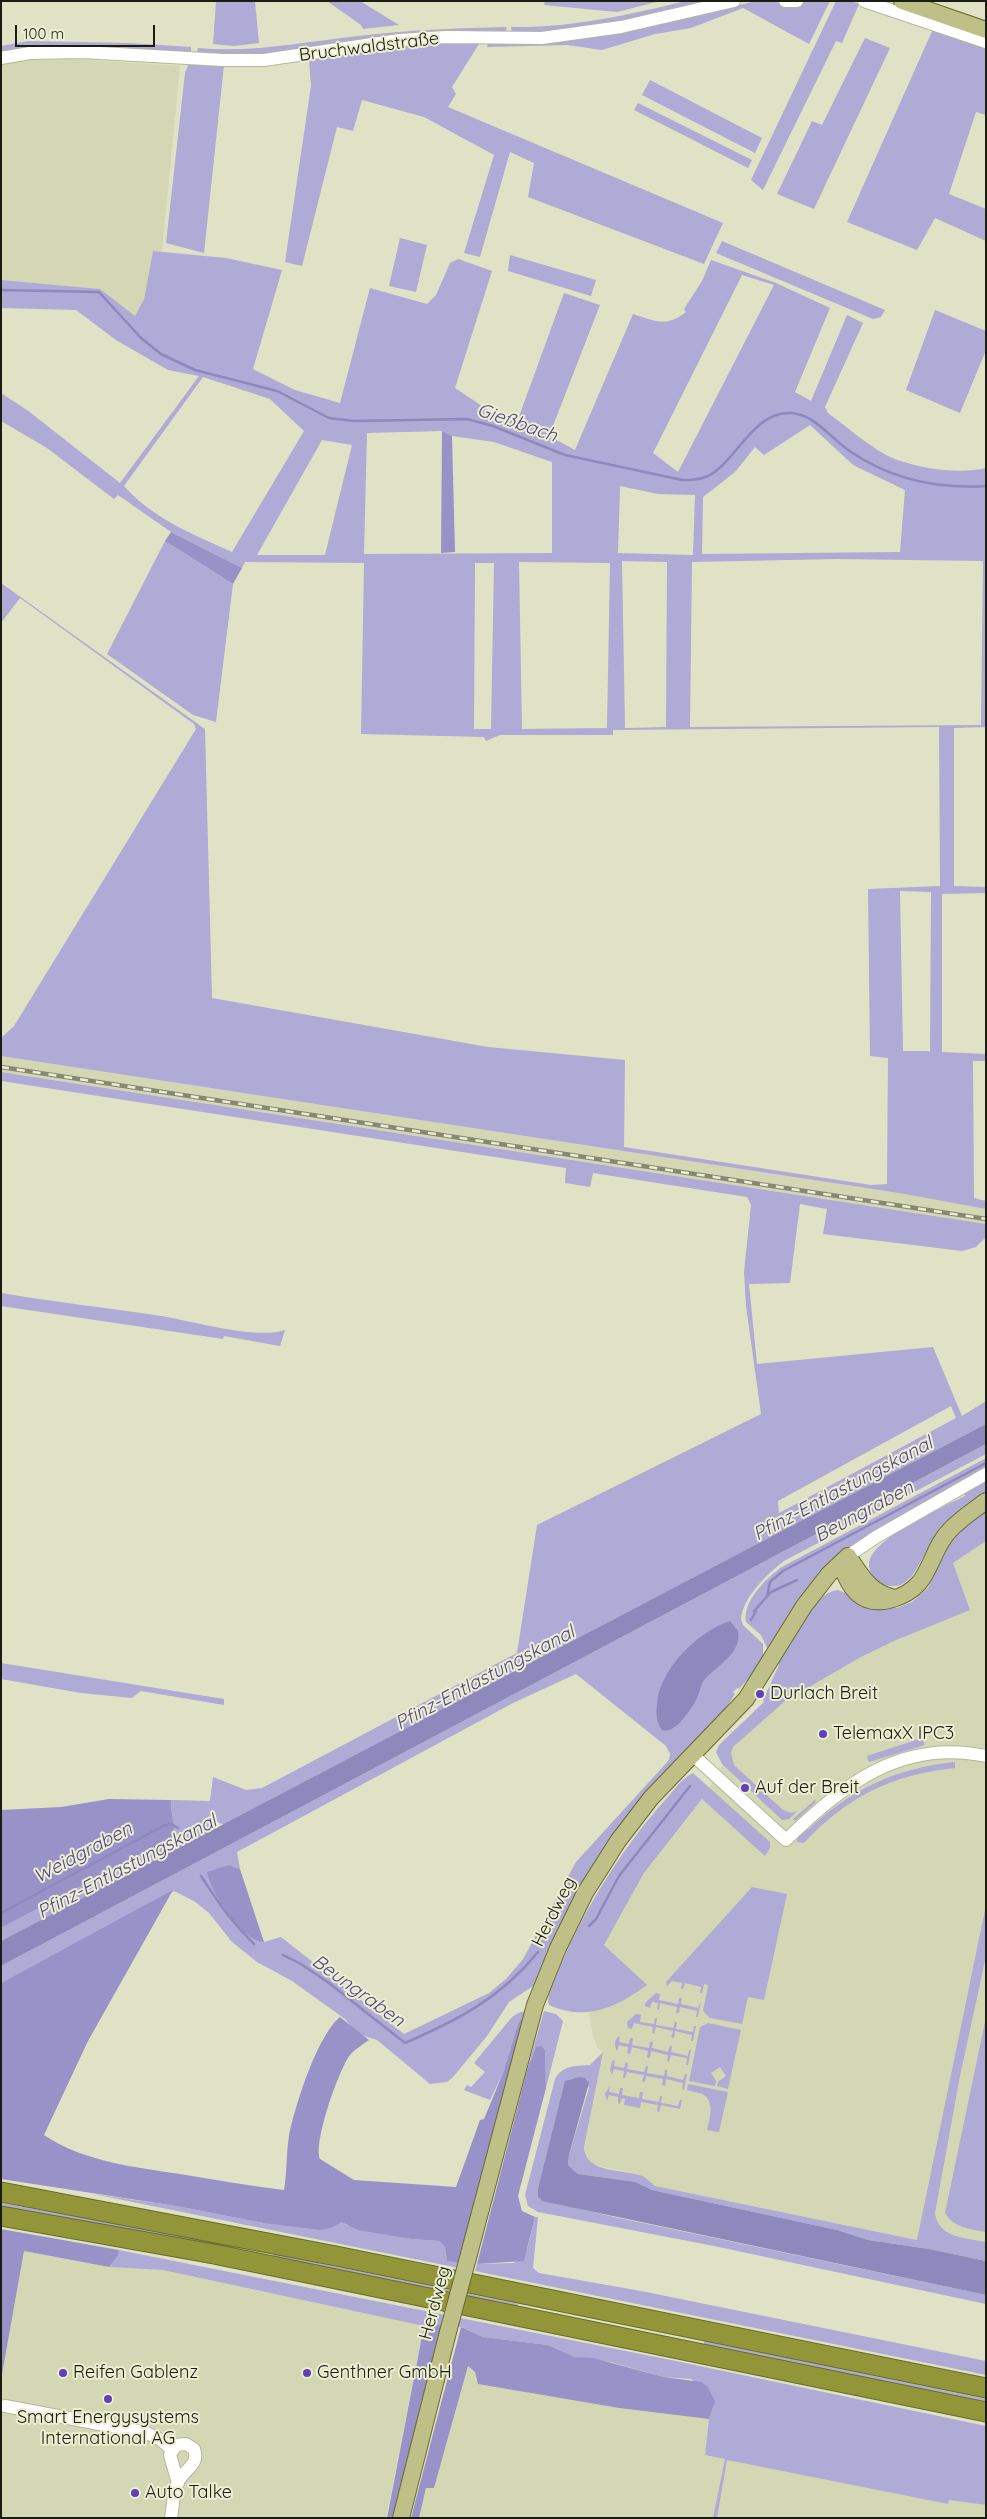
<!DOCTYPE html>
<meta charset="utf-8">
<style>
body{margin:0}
#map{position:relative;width:987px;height:2519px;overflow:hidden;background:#dfe2c5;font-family:Quicksand,sans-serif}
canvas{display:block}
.frame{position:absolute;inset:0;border:2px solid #1b1c12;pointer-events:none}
.scale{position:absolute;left:15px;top:25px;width:140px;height:22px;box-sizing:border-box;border:2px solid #1b1c12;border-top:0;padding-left:6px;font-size:15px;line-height:18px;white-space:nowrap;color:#1b1c12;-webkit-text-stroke:4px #ecefd2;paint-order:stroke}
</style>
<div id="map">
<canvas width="987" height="2519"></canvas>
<div class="frame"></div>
<div class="scale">100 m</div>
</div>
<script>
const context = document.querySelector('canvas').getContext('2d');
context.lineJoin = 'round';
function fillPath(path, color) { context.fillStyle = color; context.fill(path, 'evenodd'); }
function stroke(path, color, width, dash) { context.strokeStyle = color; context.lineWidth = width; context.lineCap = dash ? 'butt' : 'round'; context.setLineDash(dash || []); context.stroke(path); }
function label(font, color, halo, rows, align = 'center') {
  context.font = font + ' Quicksand,sans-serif'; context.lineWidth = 4; context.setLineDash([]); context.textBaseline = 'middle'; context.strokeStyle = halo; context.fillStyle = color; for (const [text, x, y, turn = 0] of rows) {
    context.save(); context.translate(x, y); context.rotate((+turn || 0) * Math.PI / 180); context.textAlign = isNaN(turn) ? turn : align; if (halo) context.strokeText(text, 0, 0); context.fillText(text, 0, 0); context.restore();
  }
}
const built = new Path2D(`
 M71,59l109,7 -18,186 -9,-1 -9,48 -9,18 -35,-28 -99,-9v-218l10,-2z
 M1,1056l898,137 87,16v15l-985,-152z
 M986,1541v706l-69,-7 -262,-54 -14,-11 -47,-10 -5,-3 -3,-4 -2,-12 19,-94 -6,-5 -4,-12 -4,-22 20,-6 -5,-62 40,-72 59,-75 30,-51 35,-33 17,-13 76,-44 33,-16 76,-31 -17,-47z
 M24,2251l85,16 54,3 261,56 -38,192h-385v-138z
 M468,2366l7,6 1,8 54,13 89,15 90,11 -4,36 243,49 1,-4 37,5v13h-567l7,-30h8z`);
const green = new Path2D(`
 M216,1h39l4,42 -25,3 -21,-2z
 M327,1h33l39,24 -36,4 -2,-4z
 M545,1h115l-43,11 -73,-7z
 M686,1h30l-123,27 -81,6 -1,-7c60,1 117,-12 175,-26z
 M756,1h18l16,7 16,-7h24l-21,43 -66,-36 -52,20 -36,6 -53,16 -35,-5 -80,2 1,-3 93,-5 73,-13z
 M836,1h16l7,3 -17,39 -6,-2 -73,149 -12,-10z
 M507,27l-2,7 -254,22 -54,-2 1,-6c54,5 106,-6 160,-12 50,-6 99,-8 149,-9z
 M933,29l53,17v69l-10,-3 -27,82 37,15v32l-51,-23 -18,32 -70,-28z
 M865,38l25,10 -76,161 -37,-15 35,-73 10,4z
 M28,41l102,2 61,4v6l-62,-4 -128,4v-7z
 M475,41l4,3 -27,43 4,7 -8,13 275,116 -19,41 -176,-67 6,-34 -24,-11 -30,105 -16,-4 30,-98 -70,-38 -62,-17 -9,31 -16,-4 -35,139 -17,-4 26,-176 -2,-26 81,-14z
 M189,63l35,2 -20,188 -38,-10 19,-170z
 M650,80l112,58 -7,15 -113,-58z
 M638,103l114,57 -4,8 -114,-58z
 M400,238l27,7 -11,47 -27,-6z
 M722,241l163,69 -4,7 -8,2 -157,-66z
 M153,251l73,7 56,12 -29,99 42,21 45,13 30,-115 57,16 9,-9 14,-32 8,-4 34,12 -37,117 33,22 29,12 47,-129 36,12 -51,131 26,14 58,-136c22,7 33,14 53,-2l-2,-3 18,-28 9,-21 65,23 54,25 -35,84 16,9 36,-86 16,8 -38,84 3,6c19,14 39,32 60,43 26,12 70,19 98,12v259l-32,1v158l32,1v6l-44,1v158l44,2v7h-13l1,137 12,3v8l-87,-16 -898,-137v-18l13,-12 182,-297 -2,-5 -174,-126 -19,25v-40l204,146 7,269 276,49 137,13 -1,87 247,38 16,-1 1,-126 -18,-2 -2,-167 72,-3 -1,-159 -326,3v5h-113l-14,6 -2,-4 -123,-3 3,-171 -119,-1 -3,6 -71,-36 -53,-37 -4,4 -67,-51 -46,-27v-28l26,17 93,73 79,-107 -31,-6 -52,-30 -40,-30 -75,-2v-28l99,9 35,27 9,-17zM742,275l32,10 -96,187 -25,-19zM203,377l67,22 34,32 -72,121c-38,-17 -80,-34 -108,-66zM810,425l43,40 52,25 -5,62 -198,2 1,-57 32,-25 20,-25 9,8zM442,431l10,5 42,6 58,20v91l-188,1 3,-121zM322,440l30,5 -27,110h-68zM620,486l38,8 37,1 -2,60 -75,-2zM837,559l146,2 -2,164 -291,2 2,-165zM622,561l45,1 -1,165 -41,1zM519,562l91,1 -3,165 -85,1zM475,563h19l-3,166h-17zM900,891l31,1 -1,159h-27z
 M510,255l86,25 -5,16 -83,-25z
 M935,310l51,21v19l-26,63 -54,-23z
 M165,541l68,43 -17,138 -23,-7 -86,-61z
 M1,1072l985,152v13l-10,10 -14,4 -139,-17 4,-25 -27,-5 -10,79 -41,1 8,80 176,-17 29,69 24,-15v23l-761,401 -10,-4 3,7 -217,113v-13l173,-91c2,-13 -4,-24 -3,-37l39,1 3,-24 33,13 16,-2 255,-135 20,-128 224,-111 -15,-108 -2,-34 7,-67 -4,-8 -154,-24 -3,14 -25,-4 1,-15 -565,-87zM951,1406l5,12 -177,95 -1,-12z
 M1,1293c53,9 107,15 160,23 31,5 96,24 124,14l-5,16 -56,-10 -1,3 -222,-33z
 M986,1444v10l-202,107c-17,13 -41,36 -43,58l2,6 20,19v18l-24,27 -2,-1 -4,4 2,2 -14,21 -65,69 -120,200 -27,18 -22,34 -34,41 -6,5 -17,2 -53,-44 -19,-6 -13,-15 -53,-38 -35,-19 -25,-20 -23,-29 -15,-12 -20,-10 -173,92v-17zM576,1674l90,72 4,8 -1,6 -93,102 -53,97 -17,20 -17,14 -85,41 -123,-97 -17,5 -35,-77 11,4 -3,-17 276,-149z
 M986,1458v11l-111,61 -39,28 -68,92 -7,-15 -15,-13c-4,-20 20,-43 34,-54z
 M986,1480v14c-16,13 -37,26 -50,42 -12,14 -17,37 -32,47 -20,12 -46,-12 -30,-31 15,-20 68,-45 91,-56l-1,-4z
 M986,1507v34l-33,22 17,47 -76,31 -33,16 -76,44 -52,46 -2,6 3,12 49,45 8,3 6,-2 -8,8 -7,1 -60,-56 -6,-12 3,-7 45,-43 -1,-2 16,-35 -2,-3 9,-17 4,1c9,-18 26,-54 48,-56l43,18h16l15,-6 16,-14 14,-34 15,-21z
 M1,1663l223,36v6l-83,-14 -9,7 -51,-5 -80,-14z
 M922,1738l3,7 -56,17 -2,-6z
 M955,1762v6c-64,7 -107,28 -151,75l-7,-1 1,-6 6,-7 4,1c43,-41 88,-62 147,-68z
 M693,1773l77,69v6l-5,8 -63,-57 -58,74 -40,72 43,40c-30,22 -61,37 -98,20 -3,-8 4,-20 7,-28 25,-63 65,-128 110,-178 8,-9 16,-21 27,-26z
 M816,1799l-1,4 -20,18 -2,-2z
 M752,1887l35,7 -23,106 -16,-3 -6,27 -32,-6 -7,-7 5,-26 -4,-1 -2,9h-2l1,-6 -16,-4 -2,6h-2l1,-6 -10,-2 -5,5 -1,-4z
 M986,1905v51l-26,120 -25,137c3,25 31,25 51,29v19l-57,-12 -61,-9 -31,-10 -185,-40 -16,-8 -58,-8 -10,-9 1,-10 20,-67 -4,-10 -15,1 -30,120 74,18 372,78v9l-272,-58 -176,-34 -10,-6 -3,-11 30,-116c8,-14 20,-13 35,-14l13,-13 -19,95c1,26 36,22 55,28 6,1 11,7 16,11l262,54z
 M656,1993l4,1 -1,6 19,4 1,-6h3l-1,6 17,4 3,-6 -3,15h-2l1,-6 -17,-4 -1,6h-3l1,-6 -17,-4 -1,7 -2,-1 1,-6 -6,-1 -2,6 -5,-2v-3z
 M525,2011l2,5 -9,8 -15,49 -13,27 -26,-10 3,-5 4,2 14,-15 -11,-9 38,-46 6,-4z
 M544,2011l12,3 7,7 -17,67 -1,-37 -9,-4 -8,20z
 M636,2014l5,1 -1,7 14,2 1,-6h2l-1,7 17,3 2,-6h2l-1,7 17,3 1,-6h2l-3,15h-2l1,-6 -17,-4 -1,7 -3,-1 2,-6 -17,-4 -2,7 -2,-1 1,-6 -19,-4 -2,6 -4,-1 -1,-6z
 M986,2017v215c-16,-3 -32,-4 -41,-19z
 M708,2023l33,7 -13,59 -11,-3 1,-4 8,-6 -6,-9 -9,6 5,8 -1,5 -26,-5 11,-54z
 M620,2036l-1,6 10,2 1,-6h3l-1,7 17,3 1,-6h3l-1,6 16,4 2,-6h2l-1,6 17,4 1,-6h2l-3,15h-2l1,-7 -16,-3 -2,7 -2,-1 1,-6 -17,-4 -1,7 -3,-1 1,-6 -16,-4 -2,7 -3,-1 1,-6 -9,-2 -2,6c-3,-5 -3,-13 3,-15z
 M615,2060l-1,6 10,2 2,-6 2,1 -1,6 17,3 2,-6h2l-1,7 17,3 1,-6h2v6l16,4 2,-6h2l-3,16 -2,-1 1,-6 -17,-4 -1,7 -3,-1 1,-6 -17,-3 -1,6 -3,-1 2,-6 -17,-3 -2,6h-2l1,-7 -10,-2 -2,6 -2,-5 2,-9z
 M688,2084l40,8 -9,40 -12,-2c3,-13 8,-27 -4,-36l-16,-4z
 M610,2086l-1,6 10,2 1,-6h3l-1,7 17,3 1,-6h3l-1,7 17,3 1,-6h2l-1,7 17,3 2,-6h2l-2,9 -19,-4 -2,7 -2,-1 1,-6 -17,-3 -1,6 -16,-3 1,-6 -3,-1 -2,6 -2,-1v-6l-9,-2 -2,6 -2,-7z
 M93,2194l83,12 87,17 70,4 7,-6 6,4 65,14 28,2 6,6 2,14 12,2v5z
 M1,2203l237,43 -1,3 -236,-43z
 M535,2217h3l-5,51 6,5 102,18 345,70v14l-511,-104 2,-7 37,-1 13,-13z
 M119,2250l552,110 315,66v79l-37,-5 -1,4 -221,-44 -10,58h-4l12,-59 -20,-4 4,-36 6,-17 -24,-23 -27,-2 -54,-15 -35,-5 -27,-12 -65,-8 -22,-10 -17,-3 -20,2 -261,-56 -54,-3 9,-11z
 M274,2254l244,50v3l-245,-51z
 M704,2341l282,58v3l-282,-57z`);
const forest = new Path2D(`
 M442,431l10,5 3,116 -14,1z
 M171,532l71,36 -9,16 -68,-43z
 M109,1799l62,1c-1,13 5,24 3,37l-173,91v-118l60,-3z
 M229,1865l11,4 24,73c-22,-1 -53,-49 -57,-70z
 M173,1890l-85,151 -44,94c42,28 92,32 142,40 32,5 65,11 98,15 3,-17 2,-36 5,-54 6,-30 28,-100 51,-119l29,23c-7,5 -14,9 -19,15 -11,14 -37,88 -30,104l34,21 102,7 24,-67 4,-1 19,-46 15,-49 3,-4 5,-1 -67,244 -12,-2 -2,-14 -6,-6 -28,-2 -53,-9 -17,-8 -8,5 -12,3 -58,-7 -87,-17 -175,-27v-196z
 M541,2046l4,4 1,38 -28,108 4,15 13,6 -11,44 -47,3 51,-197 8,-20z
 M1,2229l118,21 -1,6 -9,11 -85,-16 -23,129z
 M444,2324l-47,194h-10l37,-192z
 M461,2327l22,10 65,8 27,12 18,1 71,19 37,5 7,5 7,15 -6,17 -90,-11 -141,-24 -3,-12 -7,-6 -34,122h-8l-7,30h-8z`);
const water = new Path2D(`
 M986,1424v20l-985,522v-25z
 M730,1621l8,10c4,23 -21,34 -34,49 -4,5 -4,13 -7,18 -5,10 -22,37 -35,32 -6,-8 -6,-17 -5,-26 2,-34 41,-73 73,-83z
 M579,2077l6,1 4,5 -20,72 -1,10 10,9 58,8 16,8 185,40 31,10 61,9 57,12v34l-444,-94 -4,-5v-7l27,-108z`);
const stream = new Path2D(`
 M1,290l98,2 42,46 20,16 34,16 82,21 52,27 25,3 113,-2 26,7 72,29 117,25c9,0 17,0 26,-4 29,-15 45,-65 83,-63 24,1 41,27 60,39 40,27 87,37 135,34
 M767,1596l3,-14 13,-11 203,-108
 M754,1611l17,-19 26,-12
 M751,1620l5,-9
 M201,1876c18,27 29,45 53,68
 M1,1913l162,-87 8,-2 7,4
 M589,1926l7,-7 23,-43 71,-90
 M283,1955l18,9 28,19 76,60c53,-23 96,-45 133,-91`);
const minor = new Path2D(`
 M785,1h12
 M864,1l122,41
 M1,58l29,-5 52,-1 141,8h41l136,-20 46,-3 96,1 79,-11 113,-26
 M848,1556l28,-19 110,-63
 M693,1755l93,85c57,-55 115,-102 200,-84
 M5,2406l142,27 14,7 11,10
 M171,2518c2,-11 2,-26 7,-36 6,-13 22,-17 16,-33l-8,-5 -10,1 -6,10 8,28`);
const major = new Path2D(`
 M902,1l84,29
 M841,1563c8,27 22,45 52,36 10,-3 18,-7 26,-16 13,-16 16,-38 31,-53 10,-11 24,-20 36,-29
 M469,2254l66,-249 23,-57 27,-55 33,-52 33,-43 95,-99 58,-93 25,-32 19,-18c14,20 21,36 46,42
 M401,2518l47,-186`);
const highway = new Path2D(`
 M1,2192l335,64 650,132
 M1,2216l213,38 772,158`);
const rail = new Path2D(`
 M1,1067l985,152`);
const majorBridge = new Path2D(`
 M448,2332l21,-78`);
const markers = [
 [760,1694,5,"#6141b9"],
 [823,1734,5,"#6141b9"],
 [745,1788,5,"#6141b9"],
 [63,2373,5,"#6141b9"],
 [307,2373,5,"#6141b9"],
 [108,2399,5,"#6141b9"],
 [135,2493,5,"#6141b9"]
];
const streetNames = [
 ["Bruchwaldstraße",369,47,-7],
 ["Herdweg",554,1912,-63],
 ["Herdweg",435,2303,-75]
];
const poiNames = [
 ["Durlach Breit",770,1694],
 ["TelemaxX IPC3",833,1734],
 ["Auf der Breit",755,1788],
 ["Reifen Gablenz",73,2373],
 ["Genthner GmbH",317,2373],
 ["Smart Energysystems",108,2418,"center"],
 ["International AG",108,2439,"center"],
 ["Auto Talke",145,2493]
];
const waterNames = [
 ["Gießbach",517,423,19],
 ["Pfinz-Entlastungskanal",843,1489,-28],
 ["Beungraben",864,1512,-28],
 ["Pfinz-Entlastungskanal",485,1678,-28],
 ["Weidgraben",83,1853,-28],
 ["Pfinz-Entlastungskanal",127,1867,-28],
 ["Beungraben",358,1991,36]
];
fillPath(built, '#d4d7b3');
fillPath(green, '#afaad6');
fillPath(forest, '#9992c8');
fillPath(water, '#8f88bd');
stroke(stream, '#8f88bd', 2.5);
stroke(minor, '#b4b79b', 14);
stroke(major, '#686b2b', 18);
stroke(highway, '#686b2b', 21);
stroke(minor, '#fff', 12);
stroke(major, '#bec088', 16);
stroke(highway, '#929638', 19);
stroke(rail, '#868874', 4.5);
stroke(rail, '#ecefd2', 2.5, [8]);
stroke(majorBridge, '#686b2b', 18, []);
stroke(majorBridge, '#bec088', 16);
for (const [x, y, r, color] of markers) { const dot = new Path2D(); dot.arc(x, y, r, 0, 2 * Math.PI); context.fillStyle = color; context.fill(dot); stroke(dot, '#ecefd2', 2); }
label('18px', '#1b1c12', '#ecefd2', streetNames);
label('18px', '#1b1c12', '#ecefd2', poiNames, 'left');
label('italic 19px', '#524588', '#ecefd2', waterNames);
</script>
